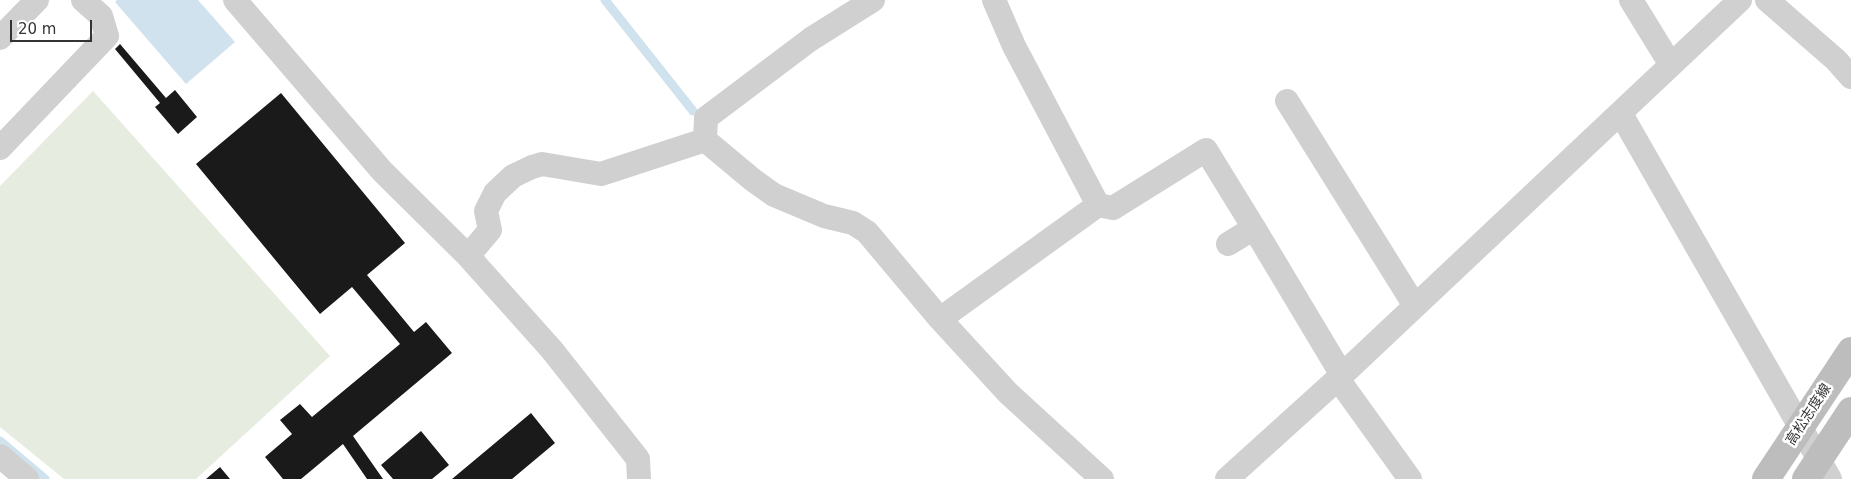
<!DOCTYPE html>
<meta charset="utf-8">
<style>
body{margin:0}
#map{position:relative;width:1851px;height:479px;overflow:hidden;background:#fff;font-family:"DejaVu Sans",sans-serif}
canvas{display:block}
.scale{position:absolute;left:10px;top:20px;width:82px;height:22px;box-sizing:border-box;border:2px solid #333;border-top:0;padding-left:6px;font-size:15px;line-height:18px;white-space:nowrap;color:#333;-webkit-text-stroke:4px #fff;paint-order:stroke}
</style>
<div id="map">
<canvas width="1851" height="479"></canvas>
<div class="scale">20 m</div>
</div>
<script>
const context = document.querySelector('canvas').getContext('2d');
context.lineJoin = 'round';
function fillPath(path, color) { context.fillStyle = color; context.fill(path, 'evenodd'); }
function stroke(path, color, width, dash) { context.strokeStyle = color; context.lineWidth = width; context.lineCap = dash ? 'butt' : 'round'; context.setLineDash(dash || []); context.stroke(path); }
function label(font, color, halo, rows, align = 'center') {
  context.font = font + ' "DejaVu Sans","Noto Sans JP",sans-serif'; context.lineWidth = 5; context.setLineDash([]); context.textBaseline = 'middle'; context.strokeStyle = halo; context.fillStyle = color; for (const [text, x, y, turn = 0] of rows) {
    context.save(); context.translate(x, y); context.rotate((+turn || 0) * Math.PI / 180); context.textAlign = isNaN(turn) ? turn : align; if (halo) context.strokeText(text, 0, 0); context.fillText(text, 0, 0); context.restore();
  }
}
const green = new Path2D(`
 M93,91l237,265 -134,123h-132l-64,-52v-241z`);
const water = new Path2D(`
 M117,0h81l37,42 -49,42 -71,-82z`);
const stream = new Path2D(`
 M605,0l88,111
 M0,441l45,38`);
const building = new Path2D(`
 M120,44l46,54 9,-8 22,27 -19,17 -23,-27 5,-4 -45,-54z
 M281,93l124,150 -38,32 47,57 12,-10 26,31 -99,83 30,43h-16l-24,-35 -42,35h-18l-18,-22 27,-23 -12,-14 20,-16 12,13 88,-73 -48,-57 -32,27 -124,-150z
 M531,413l24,30 -43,36h-60z
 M421,431l28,34 -17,14h-39l-12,-14z
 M220,467l10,12h-24z`);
const street = new Path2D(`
 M235,0l147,171 86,85 84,94 86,109 1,20
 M873,0l-62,39 -105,79 -1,22 48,40 21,15 50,21 29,7 14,9 73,87 68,74 94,86
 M1631,0l40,65
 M1767,0l69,60 15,17
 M0,38l37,-38
 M1287,101l128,205
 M1621,114l209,365
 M0,148l107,-112 -6,-20 -18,-16
 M1098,205l15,3 93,-58 48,78
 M1228,244l26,-16 88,147
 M468,256l22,-26 -4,-19 9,-18 18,-17 19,-9 10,-3 59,10 104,-34
 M940,319l158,-114 -84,-159 -20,-46
 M1338,379l72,100
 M0,456l27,23
 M1227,479l115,-104 398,-375`);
const secondary = new Path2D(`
 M1766,479l85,-128
 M1806,479l45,-68`);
const streetNames = [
 ["高松志度線",1809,415,-57]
];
fillPath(green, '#e6ecdf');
fillPath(water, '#cfe2ee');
stroke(stream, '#cfe2ee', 9);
fillPath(building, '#1a1a1a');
stroke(street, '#d0d0d0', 24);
stroke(secondary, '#bdbdbd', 28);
label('14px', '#333', '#fff', streetNames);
</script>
